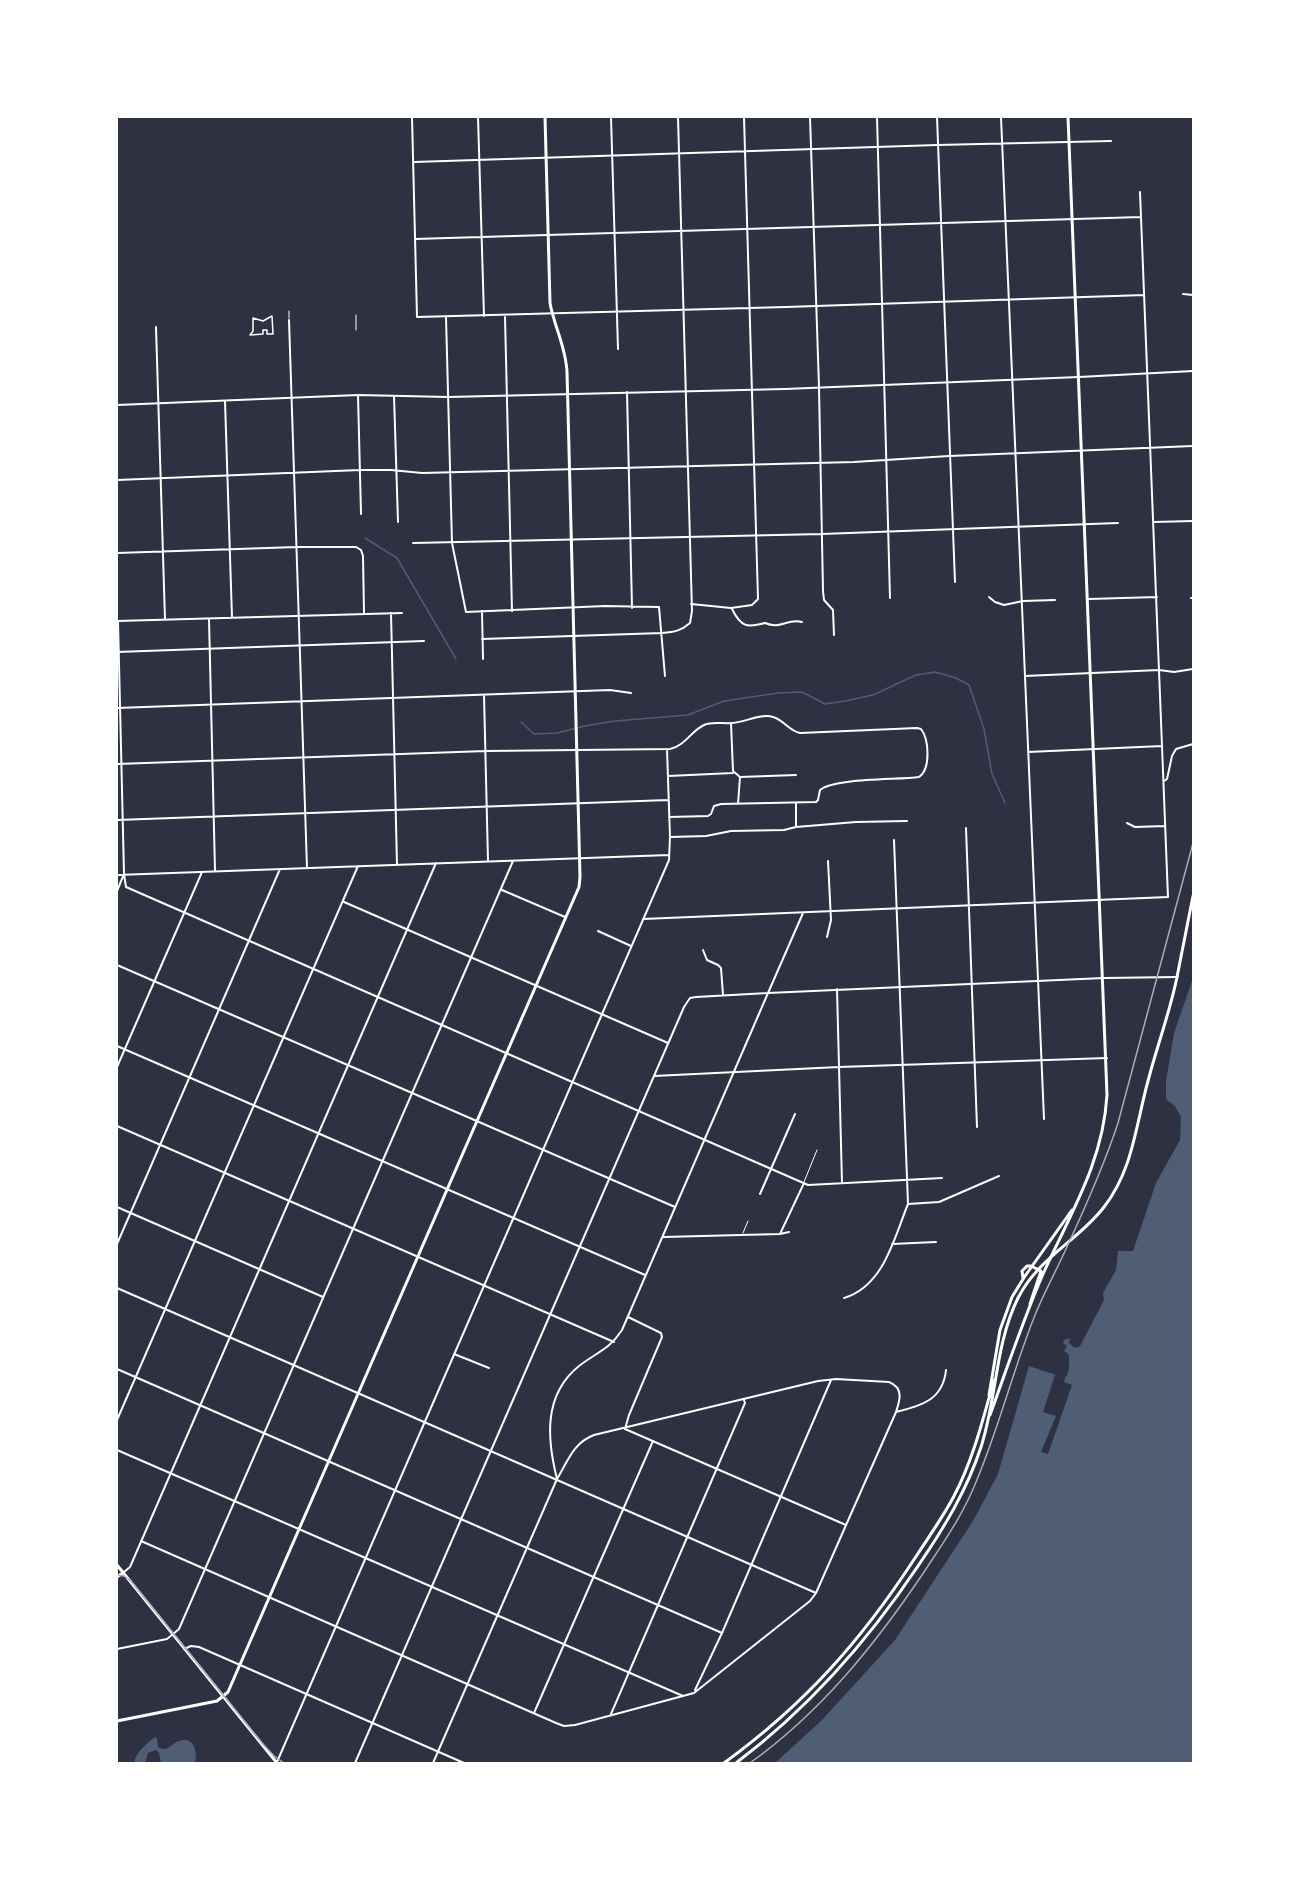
<!DOCTYPE html>
<style>
body{margin:0}
#map{position:relative;width:1310px;height:1880px;overflow:hidden;background:#2d3142;font-family:Rubik,sans-serif}
canvas{display:block}
.frame{position:absolute;inset:0;border:118px solid #fff;pointer-events:none}
</style>
<div id="map">
<canvas width="1310" height="1880"></canvas>
<div class="frame"></div>
</div>
<script>
const context = document.querySelector('canvas').getContext('2d');
context.lineJoin = 'round';
function fillPath(path, color) { context.fillStyle = color; context.fill(path, 'evenodd'); }
function stroke(path, color, width, dash) { context.strokeStyle = color; context.lineWidth = width; context.lineCap = dash ? 'butt' : 'round'; context.setLineDash(dash || []); context.stroke(path); }
const water = new Path2D(`
 M1193,978v785h-418l47,-43 73,-80 78,-119 25,-47 31,-108 36,12 2,-3 2,-6v-14l-5,-4 3,-5 -4,-3 1,-3 6,-2 -1,5c4,4 6,6 11,3l24,-46 -1,-7 13,-23 2,-19h15l23,-68 24,-43 1,-23 -6,-11 -7,-5 -2,-3v-17l8,-48z
 M155,1737l2,2 1,8c10,6 12,-3 21,-6 15,-6 19,12 16,22h-34l-2,-10 -3,-3 -8,3 -3,10h-11c2,-11 12,-19 21,-26z`);
const pier = new Path2D(`
 M1055,1375l10,3 -1,4 8,3 -24,69 -7,-2 15,-36 -13,-4z`);
const stream = new Path2D(`
 M365,538l32,20 59,101
 M521,722l13,12 23,-1 28,-7 30,-5 73,-6 36,-14 54,-8 24,-1 23,12 20,-3 28,-6 43,-20 19,-3 21,6 13,7 15,44 8,45 13,29`);
const service = new Path2D(`
 M289,311v7
 M356,315v15
 M804,1182l13,-32
 M743,1233l5,-12`);
const pedestrian = new Path2D(`
 M272,316l1,18h-6v-4h-4v4l-13,1 3,-4v-13l10,3z`);
const minor = new Path2D(`
 M412,117l5,200 369,-10 358,-12
 M478,117l6,199
 M611,117l7,232
 M877,117l13,481
 M937,117l18,465
 M1001,117l43,1002
 M414,162l523,-17 174,-4
 M415,239l726,-22
 M1183,294l10,1
 M446,317l6,226 14,69 139,-6 54,1 6,69
 M505,317l7,294
 M289,320l18,548
 M156,327l9,293
 M1079,377l114,-6
 M819,388l4,203 1,9 9,10 1,25
 M627,392l5,216
 M358,395l3,119
 M394,396l4,126
 M225,401l7,217
 M117,480l243,-10h31l31,3 432,-11 95,-6 244,-10
 M1154,522l39,-1
 M413,543l409,-9 296,-11
 M117,553l180,-6h59l5,3 2,6 1,57
 M989,597l6,5 9,3 19,-4 32,-1
 M1191,598h2
 M1089,599l68,-2
 M691,604l40,4 21,-3 6,-6 -14,-482
 M732,609c9,18 15,19 33,14 16,7 22,-5 37,-1
 M482,611l1,48
 M391,613l6,252
 M209,619l6,252
 M117,621l285,-8
 M118,621l6,253 2,13 682,298 134,-7
 M482,639l180,-6c12,-1 19,-2 28,-10l2,-12 -14,-494
 M117,652l307,-11
 M1025,676l134,-6 15,2 19,-3
 M484,695l4,166
 M117,708l493,-18 21,3
 M731,723l2,48 7,6 -2,27
 M1028,752l134,-6
 M117,764l369,-13 184,-2c15,-3 21,-18 34,-24 8,-4 19,-1 27,-2 13,0 29,-10 42,-6 11,3 16,14 27,16l117,-5 4,1c8,10 10,40 -2,48 -22,3 -85,1 -99,13l-2,10 -2,2 -95,2 -7,2 -3,8 -3,2 -39,1
 M668,776l65,-3
 M740,777l56,-2
 M1164,781l3,-2 5,-23 4,-7 17,-5
 M796,803v24
 M117,820l551,-20
 M1127,823l8,4 30,-1
 M966,828l11,299
 M670,837l36,-1 25,-5 53,-1 12,-3 60,-5 51,-1
 M117,875l552,-20
 M502,890l63,27
 M117,891l7,-17
 M344,902l324,141
 M643,919l525,-22 -28,-705
 M598,931l33,15
 M827,937l4,-17 -3,-59
 M703,950l4,10 11,5 3,3 2,27
 M117,965l558,242
 M837,989l5,194
 M117,1046l528,229
 M117,1067l85,-195
 M654,1076l185,-9 268,-9
 M117,1126l497,216
 M760,1194l35,-80
 M908,1204l31,-2 60,-26
 M117,1207l206,90
 M780,1234l24,-51
 M663,1237l117,-3 9,-2
 M117,1244l163,-375
 M892,1244l44,-2
 M117,1288l699,305
 M844,1298c40,-12 50,-60 64,-94l-14,-364
 M628,1317l33,16 1,4 -33,78 -4,14 221,96
 M454,1354l35,14
 M117,1369l605,264
 M896,1412c25,-6 47,-12 50,-42
 M117,1420l241,-554
 M117,1450l566,246
 M141,1541l415,182 8,3 11,-1 119,-32 116,-92 6,-8 80,-181c4,-12 8,-24 -7,-30l-53,-3 -18,2 -224,54c-21,8 -26,26 -37,44
 M124,1572l6,-5 306,-704
 M117,1649l50,-10 12,-10 334,-768
 M184,1649l7,-3 8,1 265,116
 M695,1690l27,-57 109,-253
 M534,1713l119,-272
 M611,1714l134,-311 -1,-3
 M277,1762l392,-902 1,-23 -3,-88
 M355,1763l329,-756 6,-9 6,-1 72,-4 35,-80`);
const tertiary = new Path2D(`
 M810,117l9,270
 M117,405l241,-10 90,2 337,-8 294,-12
 M433,1763l124,-284c-10,-40 -14,-84 22,-113 18,-14 30,-16 43,-36l146,-337 336,-15 73,-1`);
const secondary = new Path2D(`
 M1023,1278l-1,-7 5,-5h4l10,5 -11,33
 M989,1395l11,-65 12,-33 13,-21 47,-66
 M990,1415c17,-47 33,-95 53,-141 27,-60 60,-111 64,-179l-39,-978
 M117,1565l160,198
 M117,1577l7,-5
 M117,1721l100,-20 11,-9 351,-805 1,-10 -13,-505c-1,-25 -13,-46 -17,-69l-5,-186`);
const primary = new Path2D(`
 M1177,977l16,-81`);
const trunk = new Path2D(`
 M724,1763c81,-59 137,-122 191,-205 13,-20 28,-41 39,-62 19,-36 29,-77 40,-116
 M736,1763c73,-55 132,-122 182,-197 26,-38 49,-76 63,-119 16,-49 14,-103 37,-149 21,-41 60,-57 86,-91 29,-37 32,-83 44,-126 9,-35 22,-69 29,-104`);
const tram = new Path2D(`
 M117,1575l7,1 6,4 132,163 12,13 10,7`);
const rail = new Path2D(`
 M750,1763c71,-51 125,-118 174,-191 19,-29 39,-57 52,-90 23,-54 37,-112 59,-167 9,-22 21,-44 31,-66 19,-41 38,-83 52,-126l75,-280`);
fillPath(water, '#4f5d75');
fillPath(pier, '#2d3142');
stroke(stream, '#4f5d75', 1.5);
stroke(service, '#fff', 1);
stroke(pedestrian, '#fff', 1.5);
stroke(minor, '#fff', 2);
stroke(tertiary, '#fff', 2);
stroke(secondary, '#fff', 3);
stroke(primary, '#fff', 3);
stroke(trunk, '#fff', 3);
stroke(tram, '#abadb3', 1.5);
stroke(rail, '#abadb3', 1.5);
</script>
